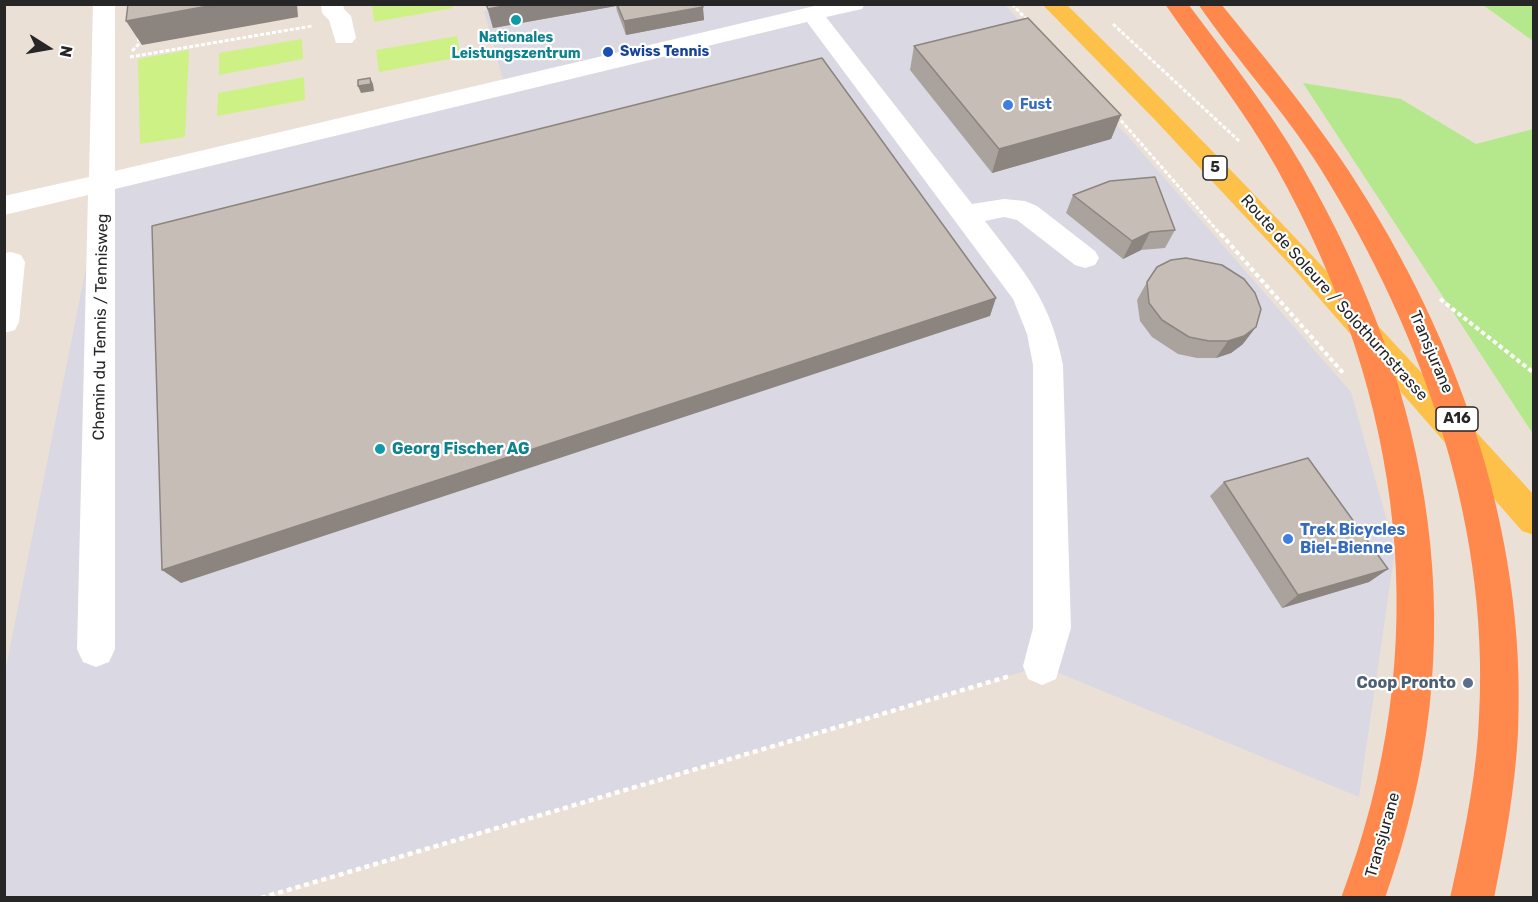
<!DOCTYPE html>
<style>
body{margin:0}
#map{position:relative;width:1538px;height:902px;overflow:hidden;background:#ebe0d6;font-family:Rubik,sans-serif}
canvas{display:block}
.frame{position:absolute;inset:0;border:6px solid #262626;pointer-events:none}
.north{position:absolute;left:18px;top:18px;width:60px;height:60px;-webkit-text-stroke:4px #fff;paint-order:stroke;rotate:101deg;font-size:16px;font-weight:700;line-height:24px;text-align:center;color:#262626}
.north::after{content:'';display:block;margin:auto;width:21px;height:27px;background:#262626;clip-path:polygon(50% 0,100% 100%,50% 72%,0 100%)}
</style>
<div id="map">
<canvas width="1538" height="902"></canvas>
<div class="frame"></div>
<div class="north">N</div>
</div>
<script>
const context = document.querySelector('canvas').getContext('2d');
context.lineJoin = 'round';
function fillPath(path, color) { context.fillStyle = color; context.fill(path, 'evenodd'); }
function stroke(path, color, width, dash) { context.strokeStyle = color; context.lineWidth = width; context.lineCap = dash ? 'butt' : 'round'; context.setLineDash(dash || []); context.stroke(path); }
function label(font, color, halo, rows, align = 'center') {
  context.font = font + ' Rubik,sans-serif'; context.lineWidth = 4.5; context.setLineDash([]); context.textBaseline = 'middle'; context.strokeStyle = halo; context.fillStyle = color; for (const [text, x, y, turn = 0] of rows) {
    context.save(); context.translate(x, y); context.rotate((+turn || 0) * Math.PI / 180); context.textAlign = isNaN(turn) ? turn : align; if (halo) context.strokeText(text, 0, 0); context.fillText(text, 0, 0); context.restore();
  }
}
const industrial = new Path2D(`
 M523,4l482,1 127,136 219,251 44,158 -36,247 -317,-131 -781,231 -256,1v-226l98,-489 402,-96 -21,-76z`);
const green = new Path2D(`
 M1483,5h50v36z
 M1303,83l98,16 75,45 57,-15v305z`);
const pitch = new Path2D(`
 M452,5l1,3 -79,14 -2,-17z
 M457,36l4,21 -82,15 -3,-22z
 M302,39l1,20 -84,16v-22z
 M189,50l-4,87 -45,7 -2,-85z
 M304,77l1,23 -88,16 1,-23z`);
const pathFar2 = new Path2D(`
 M1012,4l16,17
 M1113,24l126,117
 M132,51l6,-6 1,-10
 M130,57l182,-31
 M1117,116l105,120`);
const pathFar1 = new Path2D(`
 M1221,234l123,140
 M1440,299l94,74`);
const path = new Path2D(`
 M261,898l749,-222`);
const minor = new Path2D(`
 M93,4h22v167l708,-167h42l-3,5 -36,8 146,187 32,-5 21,2 12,5 58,45 4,7 -4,7 -10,3 -10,-3 -58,-45 -13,-3 -19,4c40,52 65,78 78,144l8,263 -15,51 -14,6 -14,-6 -5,-13 10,-38v-263l-6,-31 -14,-35 -206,-277 -692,167v460l-6,13 -13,5 -13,-5 -6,-13 11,-454 -84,20v-19l85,-19z
 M321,4h22l1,5 7,7 5,22 -4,5h-16l-7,-23 -7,-7z
 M11,252l10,3 4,7 -6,60 -4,8 -11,3v-80z`);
const major = new Path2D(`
 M1042,4h24c162,158 315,324 468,491v40l-12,-4 -230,-264 -135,-145z`);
const highway = new Path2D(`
 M1165,4h23c40,53 81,105 114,162 133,231 175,476 83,732h-44c96,-250 64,-500 -65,-731 -32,-57 -73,-108 -111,-163z
 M1198,4h23c41,50 81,99 117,151 115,168 190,373 180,578 -3,56 -13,110 -24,165h-44c12,-54 24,-108 28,-163 16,-202 -53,-398 -158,-567 -36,-58 -83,-107 -122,-164z`);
const wall = new Path2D(`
 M486,4h216l2,16 -78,15 -9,-24 -1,-5 -123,22z
 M914,46l207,69 -10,24 -119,34 -82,-103z
 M1073,195l102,35 -10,18 -24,2 -18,9 -57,-46z
 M1147,282l96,62 -12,9 -15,5h-19l-19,-4 -26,-17 -12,-16 -3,-21z
 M1224,482l164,87 -19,13 -87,26 -72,-112z`);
const shadedWall = new Path2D(`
 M219,4h78l1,13 -156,28 -16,-24z
 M514,4h102v2l-123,22 -5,-19z
 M703,7l1,13 -78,15 -2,-14z
 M370,78l3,6 1,7 -13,2 -3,-7z
 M1121,115l-10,24 -119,34 7,-24z
 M1150,232l-9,18 -18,9 9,-18z
 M996,298l-6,18 -809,267 -19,-13z
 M1256,327l-13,17 -12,9 -15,5 12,-17z
 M1388,569l-19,13 -87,26 16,-13z`);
const building = new Path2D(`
 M128,4h91l-93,17z
 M486,4h28l-26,5z
 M617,4h85l1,3 -79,14z
 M1028,18l93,97 -122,34 -85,-103z
 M822,58l174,240 -834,272 -10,-344z
 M370,78l1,6 -13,2v-6z
 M1155,177l20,53 -25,2 -18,9 -59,-46 37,-14z
 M1186,258l36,7 22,14 11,14 6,16 -5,18 -12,9 -16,5h-19l-20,-4 -27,-17 -13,-17 -2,-21 10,-15 14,-7z
 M1308,458l80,111 -90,26 -74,-113z`);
const markers = [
 [516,20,6,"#0f9aa8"],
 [608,52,6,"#1a4fb4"],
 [1008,105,6,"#3f7fe0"],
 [380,449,6,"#0f9aa8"],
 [1288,539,6,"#3f7fe0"],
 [1468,683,6,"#5c6f8a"]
];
const farCulturenames = [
 ["Nationales",516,38],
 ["Leistungszentrum",516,54]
];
const farTransitnames = [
 ["Swiss Tennis",620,52]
];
const farShopnames = [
 ["Fust",1020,105]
];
const shields = [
 [1215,168,24],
 [1457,419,42]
];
const shieldNames = [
 ["5",1215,168],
 ["A16",1457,419]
];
const streetNames = [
 ["Route de Soleure / Solothurnstrasse",1334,298,48],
 ["Chemin du Tennis / Tennisweg",101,327,-89],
 ["Transjurane",1431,352,67],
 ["Transjurane",1383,835,-74]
];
const cultureNames = [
 ["Georg Fischer AG",392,449]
];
const shopNames = [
 ["Trek Bicycles",1300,530],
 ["Biel-Bienne",1300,548]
];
const serviceNames = [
 ["Coop Pronto",1456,683]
];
fillPath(industrial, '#dad8e2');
fillPath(green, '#b5e88c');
fillPath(pitch, '#cef186');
stroke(pathFar2, '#fff', 3, [4, 2]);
stroke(pathFar1, '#fff', 4, [4.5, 3]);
stroke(path, '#fff', 4.5, [5, 4]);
fillPath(minor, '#fff');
fillPath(major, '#fdc149');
fillPath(highway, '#ff884d');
fillPath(wall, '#aaa39d');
fillPath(shadedWall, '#8b847f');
fillPath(building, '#c6bdb6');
stroke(building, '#8b847f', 1.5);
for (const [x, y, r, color] of markers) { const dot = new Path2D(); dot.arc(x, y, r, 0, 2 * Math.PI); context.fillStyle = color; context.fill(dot); stroke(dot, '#fff', 2); }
label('bold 14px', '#0d838f', '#fff', farCulturenames);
label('bold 14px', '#164399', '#fff', farTransitnames, 'left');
label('bold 14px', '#366cbe', '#fff', farShopnames, 'left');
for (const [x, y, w] of shields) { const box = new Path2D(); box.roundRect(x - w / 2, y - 12, w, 24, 4.5); context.fillStyle = '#fff'; context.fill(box); stroke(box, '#262626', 1.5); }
label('bold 15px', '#262626', null, shieldNames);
label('16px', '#262626', '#fff', streetNames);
label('bold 16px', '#0d838f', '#fff', cultureNames, 'left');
label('bold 16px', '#366cbe', '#fff', shopNames, 'left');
label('bold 16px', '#4e5e75', '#fff', serviceNames, 'right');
</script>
